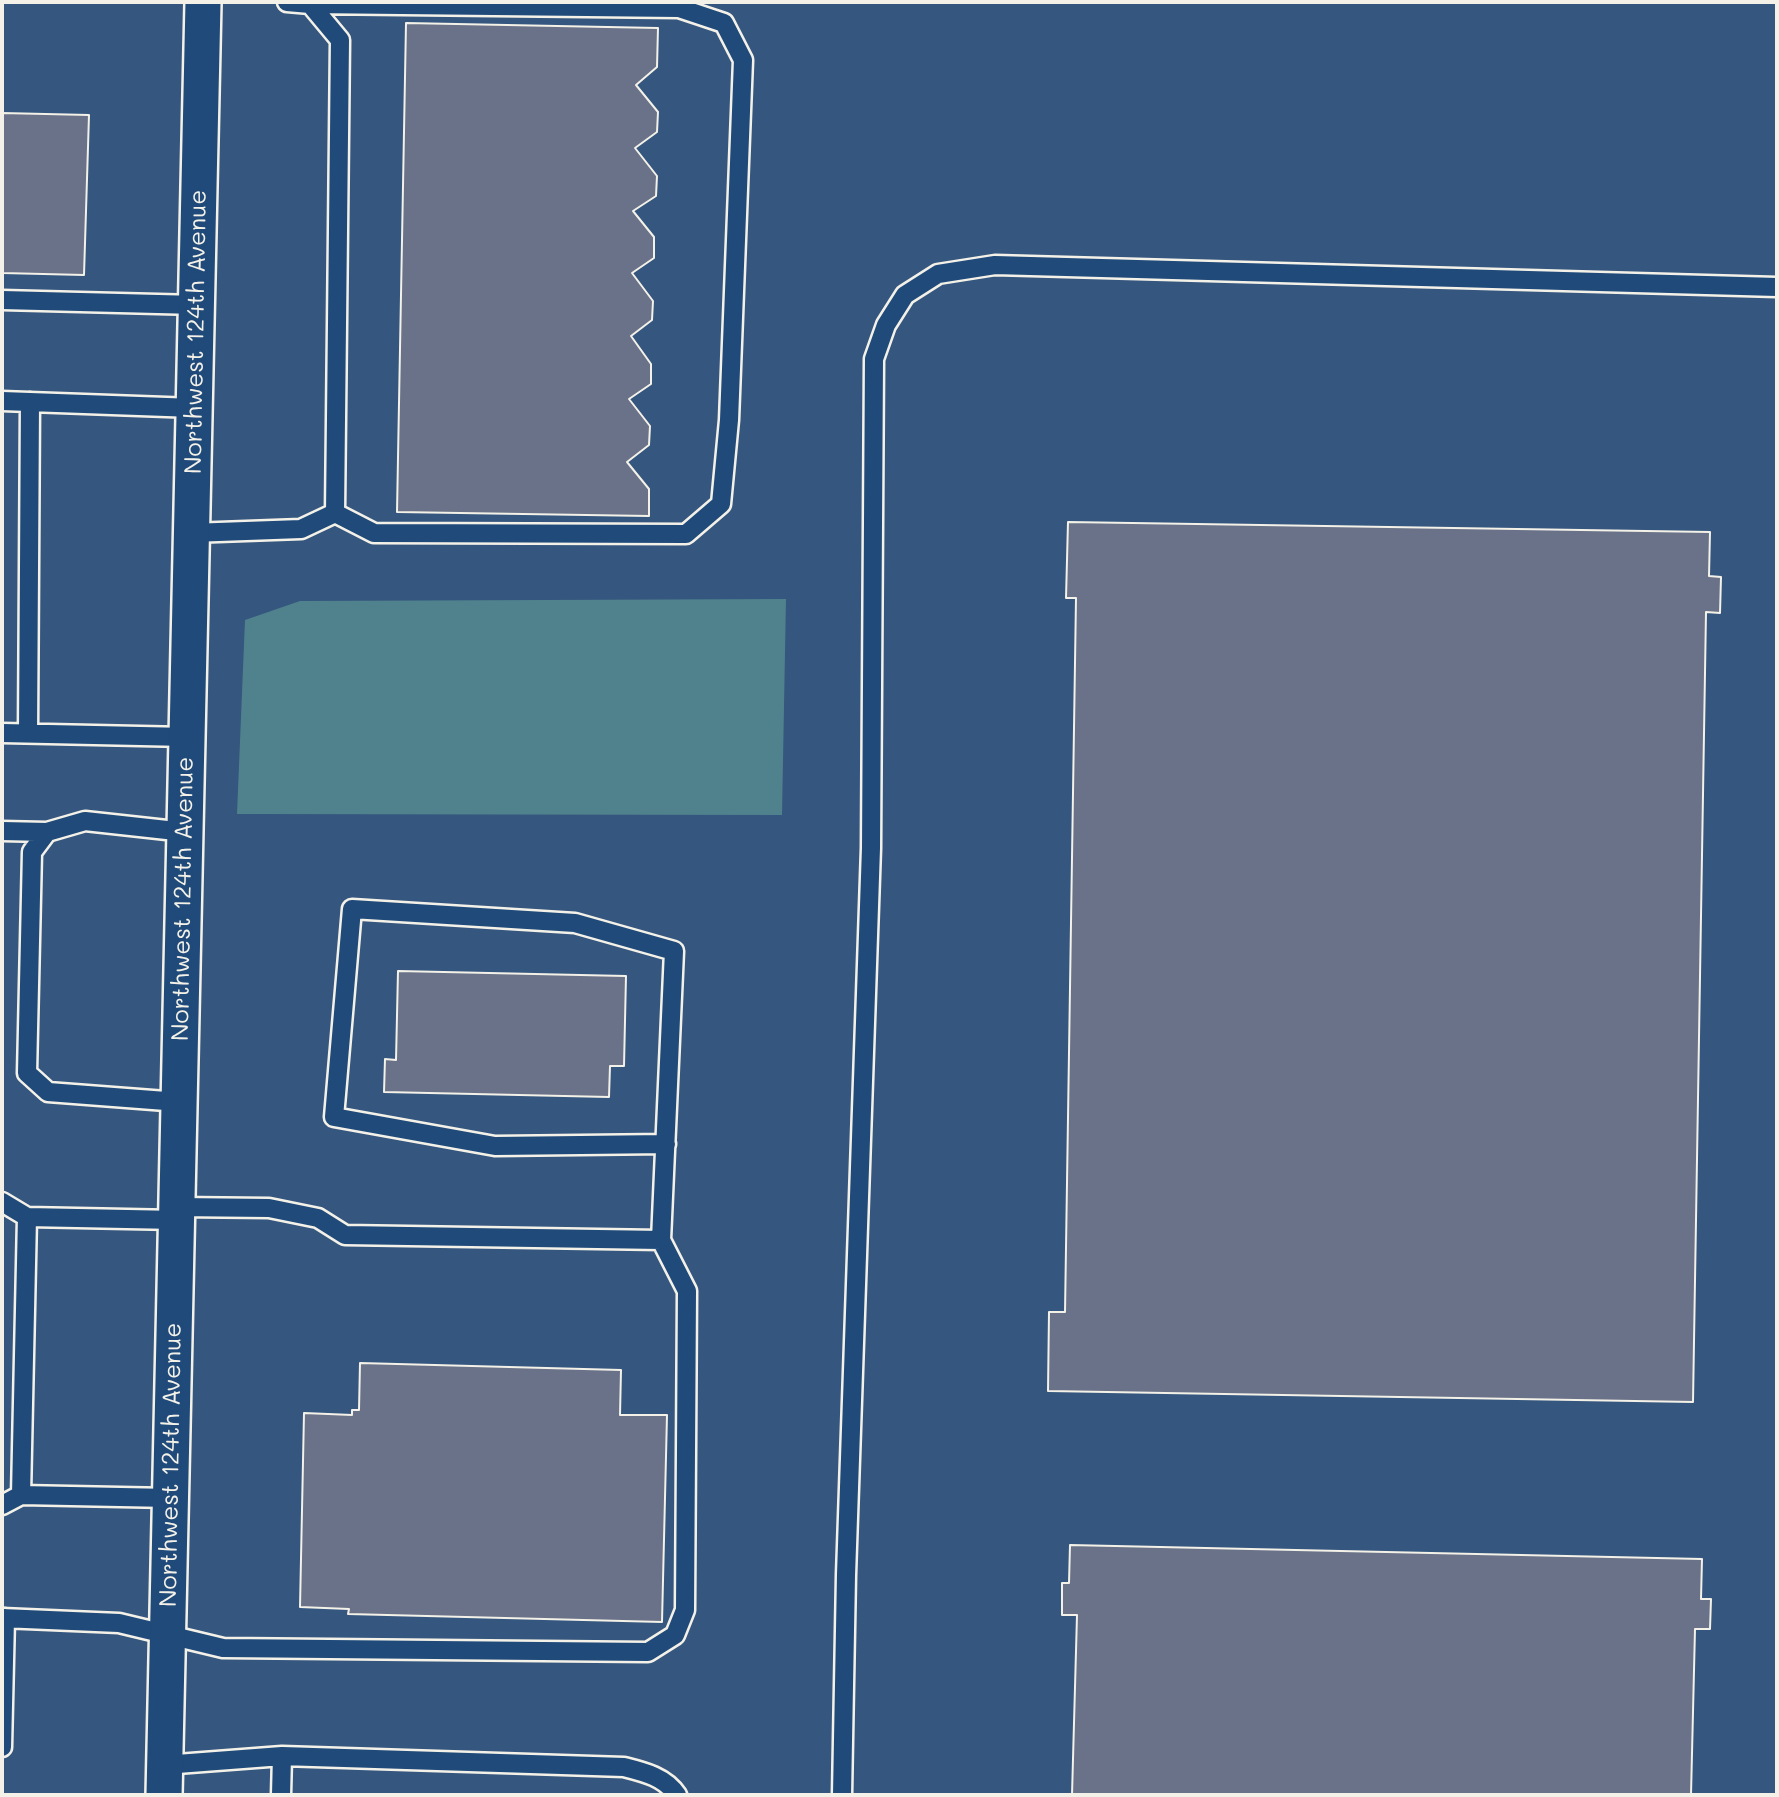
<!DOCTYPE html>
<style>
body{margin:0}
#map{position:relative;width:1779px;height:1797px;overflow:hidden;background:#1f4a7a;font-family:Mali,sans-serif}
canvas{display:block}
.frame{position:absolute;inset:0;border:4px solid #f4f1e8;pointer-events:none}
</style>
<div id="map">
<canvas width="1779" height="1797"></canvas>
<div class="frame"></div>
</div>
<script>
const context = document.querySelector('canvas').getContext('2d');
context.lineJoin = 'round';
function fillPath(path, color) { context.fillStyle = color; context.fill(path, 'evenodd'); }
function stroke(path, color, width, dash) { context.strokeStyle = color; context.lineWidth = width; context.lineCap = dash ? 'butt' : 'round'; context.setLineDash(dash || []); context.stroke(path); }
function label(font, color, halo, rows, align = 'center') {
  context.font = font + ' Mali,sans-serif'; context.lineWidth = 6; context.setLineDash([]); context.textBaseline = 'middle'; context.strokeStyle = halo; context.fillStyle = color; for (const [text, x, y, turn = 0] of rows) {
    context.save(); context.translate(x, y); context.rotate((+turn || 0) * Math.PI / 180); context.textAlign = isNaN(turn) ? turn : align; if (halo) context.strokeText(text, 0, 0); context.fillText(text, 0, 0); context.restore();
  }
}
const built = new Path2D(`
 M2,2h1775v1793h-1775z`);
const green = new Path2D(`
 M786,599l-4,216 -545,-1 8,-194 55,-19z`);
const building = new Path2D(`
 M406,23l252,5 -1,39 -21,18 22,27 -1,20 -22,16 22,28 -1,20 -23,15 21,26v21l-22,15 21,28 -1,19 -21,16 20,28v20l-22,15 21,27 -1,19 -22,17 22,27v27l-252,-4z
 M2,113l87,2 -5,160 -82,-2z
 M1068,522l642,10 -1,44 12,1 -1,36 -14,-1 -13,790 -645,-11 1,-79h16l11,-714h-10z
 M398,971l228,5 -2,90h-14l-1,31 -225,-5 1,-33 11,1z
 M360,1363l261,7 -1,45h47l-5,207 -314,-8 1,-5 -49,-2 4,-194 48,2v-5h7z
 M1070,1545l632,14 -1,40h10l-1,30h-15l-4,166h-619l5,-180h-15v-32h7z`);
const service = new Path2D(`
 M310,4l369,4 45,15 19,37 -14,360 -8,84 -35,30 -312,-1 -39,-20
 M2,300l195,5
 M2,401l192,7
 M191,533l110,-4 34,-16 5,-473 -30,-36 -23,-2
 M2,733l185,4
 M28,733l2,-331
 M2,831l45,1
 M179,1102l-131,-10 -21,-19 5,-221 15,-20 38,-11 100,11
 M2,1202l25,15
 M177,1207l92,1 49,10 27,17 316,5
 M170,1498l-149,-3 6,-278 150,3
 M2,1505l19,-10
 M2,1618l117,5 104,25 425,4 27,-17 10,-25 2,-319 -26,-51 13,-289 -99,-28 -223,-14 -18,208 161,29 171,-2
 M2,1747l3,-129
 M164,1765l118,-9 342,11c20,5 41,10 53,28
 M281,1795l1,-39
 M842,1795l4,-220 25,-727 3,-489 12,-34 19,-30 33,-21 57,-9 782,22`);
const minor = new Path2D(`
 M164,1795l39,-1793`);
const streetNames = [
 ["Northwest 124th Avenue",196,332,-89],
 ["Northwest 124th Avenue",183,899,-89],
 ["Northwest 124th Avenue",171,1465,-89]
];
fillPath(built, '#35567e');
fillPath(green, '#50828d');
fillPath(building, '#697288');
stroke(building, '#f4f1e8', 2);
stroke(service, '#f4f1e8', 23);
stroke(minor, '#f4f1e8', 40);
stroke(service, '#1f4a7a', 18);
stroke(minor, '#1f4a7a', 35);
label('24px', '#f4f1e8', '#1f4a7a', streetNames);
</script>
